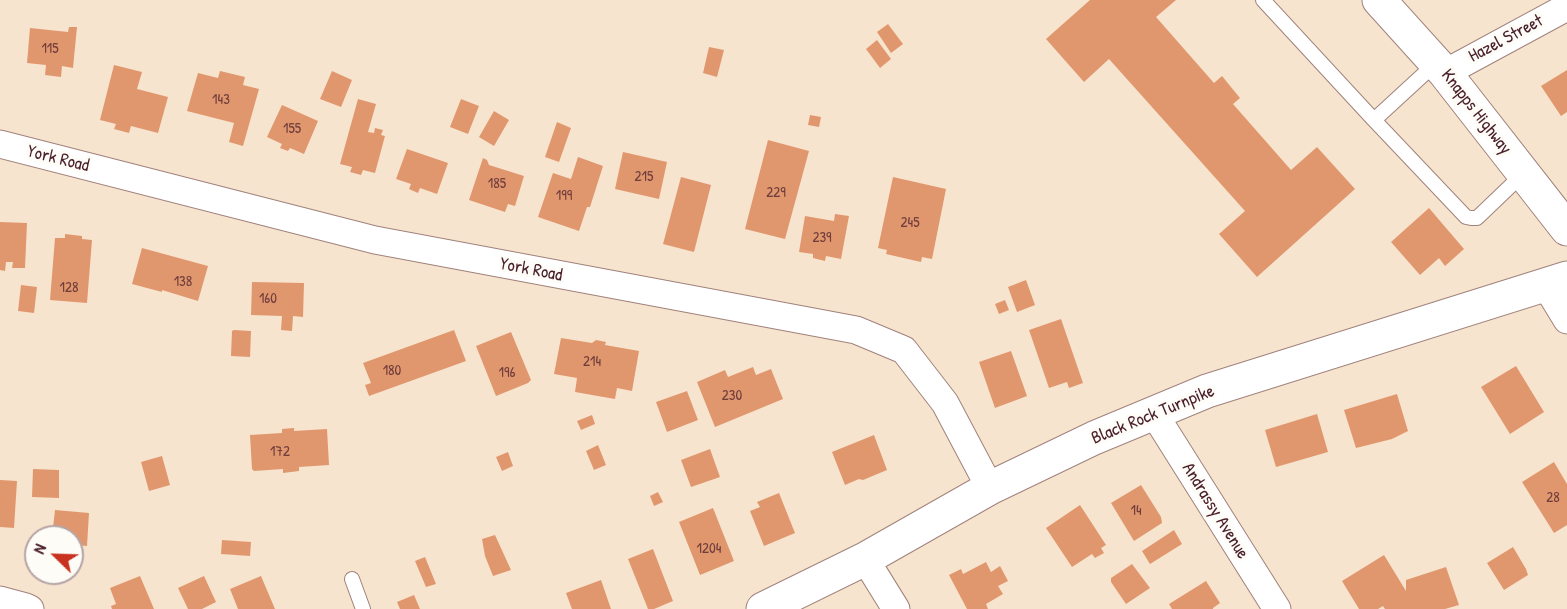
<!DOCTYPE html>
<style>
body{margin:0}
#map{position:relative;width:1567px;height:609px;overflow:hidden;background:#f7e4ce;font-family:"Patrick Hand",sans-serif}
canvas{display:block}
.north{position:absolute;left:24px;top:525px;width:60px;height:60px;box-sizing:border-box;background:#fdfcf7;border:2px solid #b5a4a5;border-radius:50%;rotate:293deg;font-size:16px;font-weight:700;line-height:24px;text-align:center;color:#4a1f2b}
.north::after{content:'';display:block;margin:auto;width:21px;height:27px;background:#c8321e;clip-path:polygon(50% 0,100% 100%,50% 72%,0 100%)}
</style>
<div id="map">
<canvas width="1567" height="609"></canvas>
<div class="north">N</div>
</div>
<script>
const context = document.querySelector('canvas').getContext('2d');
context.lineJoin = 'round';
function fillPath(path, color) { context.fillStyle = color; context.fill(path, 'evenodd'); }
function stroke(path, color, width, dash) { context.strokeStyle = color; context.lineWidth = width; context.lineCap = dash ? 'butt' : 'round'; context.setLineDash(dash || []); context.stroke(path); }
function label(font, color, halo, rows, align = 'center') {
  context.font = font + ' "Patrick Hand",sans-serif'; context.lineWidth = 6; context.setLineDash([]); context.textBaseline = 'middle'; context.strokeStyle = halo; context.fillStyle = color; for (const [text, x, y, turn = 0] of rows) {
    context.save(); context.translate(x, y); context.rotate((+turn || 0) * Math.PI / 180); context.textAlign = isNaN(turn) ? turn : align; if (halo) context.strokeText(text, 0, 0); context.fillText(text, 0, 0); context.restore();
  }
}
const building = new Path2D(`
 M1090,0h86l-20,17 58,66 8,-7 18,22 -7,6 58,66 26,-23 38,42 -98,88 -38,-43 26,-23 -136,-152 -25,23 -38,-43z
 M888,24l15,20 -12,9 -14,-21z
 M69,27h8l-4,41 -11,-2 -1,11 -16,-2 1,-10 -19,-2 3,-35 38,4z
 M877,40l14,19 -11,9 -14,-19z
 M709,47l15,3 -7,27 -14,-4z
 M114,65l28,7 -5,17 31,8 -10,36 -27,-7 -2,7 -15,-4 2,-5 -16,-4z
 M1567,70v42l-6,4 -20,-30z
 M220,71l25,6 -2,8 16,4 -16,57 -14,-4 5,-19 -47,-12 11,-38 20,5z
 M332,71l20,9 -11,27 -21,-8z
 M358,99l18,5 -8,28 6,1 1,-5 8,2 -2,5 4,1 -10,37 -12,-3 -2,5 -11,-3 2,-5 -12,-3z
 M461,99l18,7 -11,28 -18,-7z
 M282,105l36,16 -14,33 -14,-6 -2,3 -8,-3 2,-4 -15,-7z
 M494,111l15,9 -15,26 -15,-9z
 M810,115l11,2 -2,10 -11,-2z
 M557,122l14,6 -12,34 -14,-5z
 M768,140l41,11 -24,88 -40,-10z
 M407,149l41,14 -11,31 -17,-6 -2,5 -9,-4 2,-5 -15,-5z
 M623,152l44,10 -8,37 -44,-10z
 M578,157l25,9 -13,41h-3l-8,24 -41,-14 15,-44 18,6z
 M483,158l4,2 2,5 35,11 -9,30 -7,-2 -3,8 -36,-12z
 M681,177l30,8 -17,67 -31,-8z
 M893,177l53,12 -14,70 -10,-2 -1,5 -35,-8 1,-4 -9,-2z
 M1429,208l35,41 -19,17 -6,-8 -19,17 -29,-33z
 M835,214l14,2 -8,43 -15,-3 -1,5 -12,-3v-4l-14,-2 6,-36 29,5z
 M0,222l27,1 -2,45h-13l1,-6h-7l-1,9 -5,-1z
 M65,234l17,2v3l10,1 -5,63 -37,-3 5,-62h10z
 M142,248l66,18 -10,35 -36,-11v2l-30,-8z
 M1026,280l9,25 -18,7 -9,-25z
 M252,282l52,1 -1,34 -10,-1 -1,15 -11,-1 1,-14 -31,-1z
 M21,285l16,2 -3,26 -16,-2z
 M1005,300l4,10 -10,4 -4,-10z
 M1061,319l22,64 -14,5 -2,-6 -18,6 -20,-58z
 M234,330l17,1 -1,26 -19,-1 1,-25z
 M454,330l12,31 -97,35 -4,-11 6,-2 -8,-20z
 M511,332l20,48 -3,3 -32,13 -20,-50z
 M561,338l31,5 4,-3 10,2 -1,3 34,6 -7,40 -15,-3 -2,11 -40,-7 2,-14 -23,-4z
 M1011,351l16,45 -32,12 -16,-46z
 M1516,366l28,46 -34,22 -29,-47z
 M753,367l3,8 15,-6 12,30 -68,28 -18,-45 28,-12 3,7z
 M687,391l11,29 -31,12 -11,-30z
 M1397,394l11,37 -16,8 -36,9 -12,-38z
 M1317,414l11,38 -52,15 -11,-37z
 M592,415l3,9 -14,6 -4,-9z
 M294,428v3l33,-2 2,36 -30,2v4l-16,2v-4l-29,2 -2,-2 -2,-34 32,-2v-4z
 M874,435l13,35 -24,10 -4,-1 -14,6 -13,-33z
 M598,445l8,20 -12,5 -8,-19z
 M710,449l10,28 -29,10 -10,-27z
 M508,452l5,14 -11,5 -6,-14z
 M162,456l8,29 -21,6 -8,-29z
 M1554,462l13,22v41l-13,8 -32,-51z
 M33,469l26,1v28l-27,-1z
 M0,480l17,1 -3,47 -14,-1z
 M1141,485l20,32 1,6 -28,18 -23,-38z
 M658,492l5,10 -9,4 -4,-10z
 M779,493l16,40 -31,13 -14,-35 10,-4 -3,-5z
 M1080,505l26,40 -5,3 3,5 -9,5 -3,-4 -20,13 -26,-39z
 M713,508l21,53 -34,14 -21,-53z
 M55,510l34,3 -2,33 -12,-1 -1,5h-2v-13h-20z
 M1174,530l8,14 -32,20 -8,-13z
 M495,535l16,35 -18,6 -8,-20 -3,-17z
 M222,540l29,2 -1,14 -29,-2z
 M1513,547l13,22 2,6 -24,15 -17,-27z
 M653,549l20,52 -19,8h-6l-20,-50z
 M1384,555l22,36v-11l40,-13 13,38 -14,4h-60l-2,-3 -5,3h-19l-17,-28z
 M425,557l11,27 -10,3 -11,-26z
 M986,562l5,10 9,-6 8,15 -10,5 5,8 -17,10 2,5h-21l-18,-34 12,-6 2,5z
 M1132,564l18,24 -24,16 -15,-22v-4z
 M140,576l14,33h-42l-1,-3 5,-2 -6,-16z
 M204,576l12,26 -14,7h-14l-10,-21z
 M261,576l14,33h-37l-8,-20z
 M601,580l10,29h-39l-6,-16z
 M1206,581l14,22 -7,5v1h-41l-3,-5z
 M414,595l6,14h-20l-3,-7z`);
const service = new Path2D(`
 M1263,0l111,120
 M1436,63l-62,57 92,97 5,1h6l47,-45
 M352,579l11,30`);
const minor = new Path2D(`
 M1445,73l122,-66
 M0,144l375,96 481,90 48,20 41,53 45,85
 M1545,284l22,36
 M1153,412l124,197
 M865,559l31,50
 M0,600l26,7 4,2`);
const tertiary = new Path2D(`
 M1379,0l66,73 122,156`);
const primary = new Path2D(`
 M763,609l102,-50 125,-71 104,-50 113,-47 360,-113`);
const numberNames = [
 ["115",50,49],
 ["143",221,100],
 ["155",292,129],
 ["215",644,177],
 ["185",497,184],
 ["229",776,193],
 ["199",564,196],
 ["245",910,223],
 ["239",822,238],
 ["138",183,282],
 ["128",69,288],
 ["160",268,299],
 ["214",592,362],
 ["180",392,371],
 ["196",507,373],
 ["230",732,396],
 ["172",280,452],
 ["28",1553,498],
 ["14",1136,511],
 ["1204",709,549]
];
const streetNames = [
 ["Hazel Street",1506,39,-28],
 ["Knapps Highway",1476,112,52],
 ["York Road",58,159,14],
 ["York Road",531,270,11],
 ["Black Rock Turnpike",1153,415,-22],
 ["Andrassy Avenue",1215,511,58]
];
fillPath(building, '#e1976e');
stroke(service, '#a0827c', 16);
stroke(minor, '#a0827c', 29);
stroke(tertiary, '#a0827c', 35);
stroke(primary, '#a0827c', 35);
stroke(service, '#fff', 14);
stroke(minor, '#fff', 27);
stroke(tertiary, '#fff', 33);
stroke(primary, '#fff', 33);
label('15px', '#703d3c', null, numberNames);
label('18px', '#4a1f2b', '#fdfcf7', streetNames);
</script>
